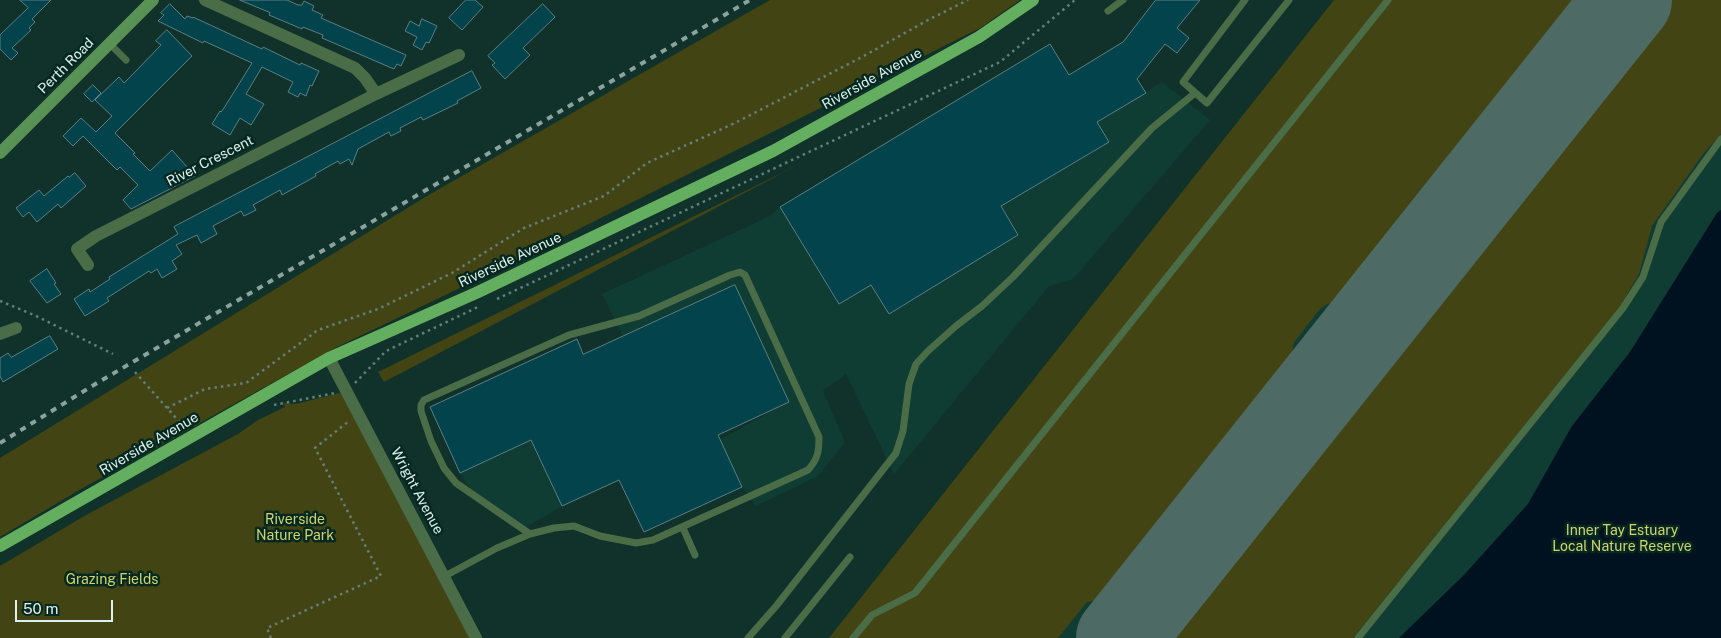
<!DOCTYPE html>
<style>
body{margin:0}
#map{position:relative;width:1721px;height:638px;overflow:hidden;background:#10322a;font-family:"Public Sans",sans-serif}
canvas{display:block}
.scale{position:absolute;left:15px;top:600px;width:98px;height:22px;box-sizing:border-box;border:2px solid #def0eb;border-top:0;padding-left:6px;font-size:15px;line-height:18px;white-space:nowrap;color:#def0eb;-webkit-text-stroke:4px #052820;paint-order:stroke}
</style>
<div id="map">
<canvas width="1721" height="638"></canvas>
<div class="scale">50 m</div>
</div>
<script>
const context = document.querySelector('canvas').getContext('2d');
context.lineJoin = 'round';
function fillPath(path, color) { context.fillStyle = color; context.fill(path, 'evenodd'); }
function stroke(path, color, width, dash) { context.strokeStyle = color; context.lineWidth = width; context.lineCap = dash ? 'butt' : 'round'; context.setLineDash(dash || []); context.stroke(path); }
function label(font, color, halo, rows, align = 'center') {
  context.font = font + ' "Public Sans",sans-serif'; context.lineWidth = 5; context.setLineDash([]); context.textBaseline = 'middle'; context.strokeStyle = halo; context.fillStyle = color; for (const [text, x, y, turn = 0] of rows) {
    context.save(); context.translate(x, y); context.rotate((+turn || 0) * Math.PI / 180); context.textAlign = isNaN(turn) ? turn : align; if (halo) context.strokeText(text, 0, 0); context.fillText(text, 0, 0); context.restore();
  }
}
const built = new Path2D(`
 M1335,0h386v210l-4,3 -87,139 -58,74 -44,78 -64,71 -65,63h-562z
 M1162,82l48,38 -137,159 -24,7 -155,188 -48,-100 -23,17 22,51 -27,34 -62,30 -14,-19 -22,-47 68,-38 -53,-117 -112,51 -21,-42 168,-78 10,-9 58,97 33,-19 18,28 129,-78 -17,-29 108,-64 -12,-20z
 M531,440l31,66 -39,23 -47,-32 -16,-24z`);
const green = new Path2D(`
 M770,0h250l-40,28 -493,247 -152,73 -254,141 -81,48v-79l427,-262z
 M1334,0h259l-242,302 -24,2 -8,6 -26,34 -1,30 -178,224 -27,4 -29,36h-229z
 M1669,0h52v134l-18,20 -51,72 -13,48 -18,31 -268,333h-192z
 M796,166l-412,216 -6,-10z
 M347,391l129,247h-476v-72l86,-51 152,-81 20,-14 27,-13 -2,-4 13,1z`);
const water = new Path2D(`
 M1721,210v428h-322l65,-63 64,-71 44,-78 58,-74 87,-139z`);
const runway = new Path2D(`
 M1120,638l508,-638`);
const building = new Path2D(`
 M20,0h31l-19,19 3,3 -6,6 2,2 -19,18 6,5 -7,7 -11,-11v-14l28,-27z
 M240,0h47l11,5h4l2,-4 10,5 -2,4 11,5 -2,3 85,37 -5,11 -4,-2 -3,5 -72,-31 1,-3 -20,-8 -1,2 -33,-14 1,-2z
 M466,0h9l8,7 -21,23 -13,-12z
 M1156,0h44l-23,28 12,10 -12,15 -12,-9 -28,35 9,14 -49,29 12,20 -108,64 17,29 -129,79 -18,-29 -32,19 -59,-97 270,-163 19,31 54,-33z
 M170,4l15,15 2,-3 6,2v-1l69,32 1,-2 37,18 1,-2 18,8 -7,15 -2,-1 -4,11 -6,-3 -2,4 -10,-5 5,-10 -31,-15 -16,27 18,10 -13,21 -11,-7 -10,17 -18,-11 8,-13 1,1 3,-4 28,-45 -48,-22 -1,2 -45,-22 6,-6 -3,-2z
 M543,4l12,13 -32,31 7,7 -25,24 -13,-14 3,-2 -7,-7z
 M422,19l15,7 -8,17 -3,-1 -4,8 -9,-5 4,-8 -12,-6 5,-10 9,5z
 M167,30l25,26 -77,77 20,20 -2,1 17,17 22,-21 23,26 -64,33 -8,-9 15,-15 -18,-18 -3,3 -34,-34 -10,10 -10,-10 18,-18 15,14 16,-16 -17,-16 24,-23 5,6 10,-10 27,-28 -5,-4z
 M472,71l9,17 -24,13 1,2 -35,17 -2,-3 -21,11 1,3 -10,5 -2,-4 -31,17 -6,16 -3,-6 -9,5 -2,-3 -23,13 1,2 -34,19 -2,-5 -27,15 3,5 -12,6 -3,-5 -28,15 4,8 -16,9 -4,-8 -21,10 6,9 -10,7 5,8 -15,9 -5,-9 -6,4 -2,-2 -42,27 2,3 -24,15 -11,-17 15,-10 1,3 20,-13 -1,-2 69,-43 -4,-7z
 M93,85l8,8 -9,9 -8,-8z
 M75,173l11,13 -25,22 -3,-4 -21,18 -8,-10 -6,5 -7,-9 23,-18 5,6 24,-20 1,1z
 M47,269l9,14 -2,1 7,10 -14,9 -17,-22z
 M735,285l54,117 -71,33 24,52 -98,45 -25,-52 -57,26 -31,-66 -71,33 -30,-66 147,-68 6,15z
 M50,336l8,13 -55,33 -3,-6v-18l8,-5 3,4z`);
const path = new Path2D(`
 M497,299l503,-237 75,-62
 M0,301l34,14 79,39
 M135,372l49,55
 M355,383l31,-32 94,-45
 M274,405l61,-12
 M167,408l38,-19 41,-6 72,-53 60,-21 74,-36 72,-45 80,-32 43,-33 88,-40 127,-66 66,-37 40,-20
 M271,638l-4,-10 114,-52 -66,-128 34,-27`);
const lane = new Path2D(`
 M1245,0l-62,82 24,21 82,-103
 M1108,11l15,-11
 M110,44l16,16
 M683,528l12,27
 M445,576l52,-28 33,-14 24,-6 20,-2 26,10 36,7 17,-3 155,-70c10,-11 11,-19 11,-33l-74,-162 -5,-3 -10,3 -91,41 -70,19 -145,65 -3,5v6l10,30 13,27 12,15 74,51
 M748,638l29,-33 119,-152 7,-22 6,-47 7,-20 12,-13 28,-25 26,-20 31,-29 139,-149 43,-35
 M785,638l65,-81
 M853,638l19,-23 43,-22 473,-593
 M1358,638l265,-330 20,-31 18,-55 60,-83`);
const street = new Path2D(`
 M205,0l150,68 10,10 11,16
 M88,265l-11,-16 19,-13 280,-142 83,-39
 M0,334l16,-6
 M329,358l147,280`);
const secondary = new Path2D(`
 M0,153l153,-153`);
const primary = new Path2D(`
 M0,546l329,-188 147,-65 297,-142 206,-114 54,-37`);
const rail = new Path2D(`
 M0,443l97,-60 653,-383`);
const streetNames = [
 ["Perth Road",66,66,-45],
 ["Riverside Avenue",872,79,-29],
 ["River Crescent",210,161,-27],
 ["Riverside Avenue",510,260,-25],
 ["Riverside Avenue",149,444,-30],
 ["Wright Avenue",417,491,62]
];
const parkNames = [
 ["Riverside",295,520],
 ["Nature Park",295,536],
 ["Inner Tay Estuary",1622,531],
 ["Local Nature Reserve",1622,547],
 ["Grazing Fields",112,580]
];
fillPath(built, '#103d33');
fillPath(green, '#434414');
fillPath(water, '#00111f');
stroke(runway, '#4e6a64', 88);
fillPath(building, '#03434b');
stroke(building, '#5b7f85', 1);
stroke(path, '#647f79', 2.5, [2.5, 4]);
stroke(lane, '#4a6d47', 7);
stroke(street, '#4a6d47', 12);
stroke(secondary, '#599255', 12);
stroke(primary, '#63ae5f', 12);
stroke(rail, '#8ba39d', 4, [6, 6]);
label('14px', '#def0eb', '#052820', streetNames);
label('14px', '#d2d46b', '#052820', parkNames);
</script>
